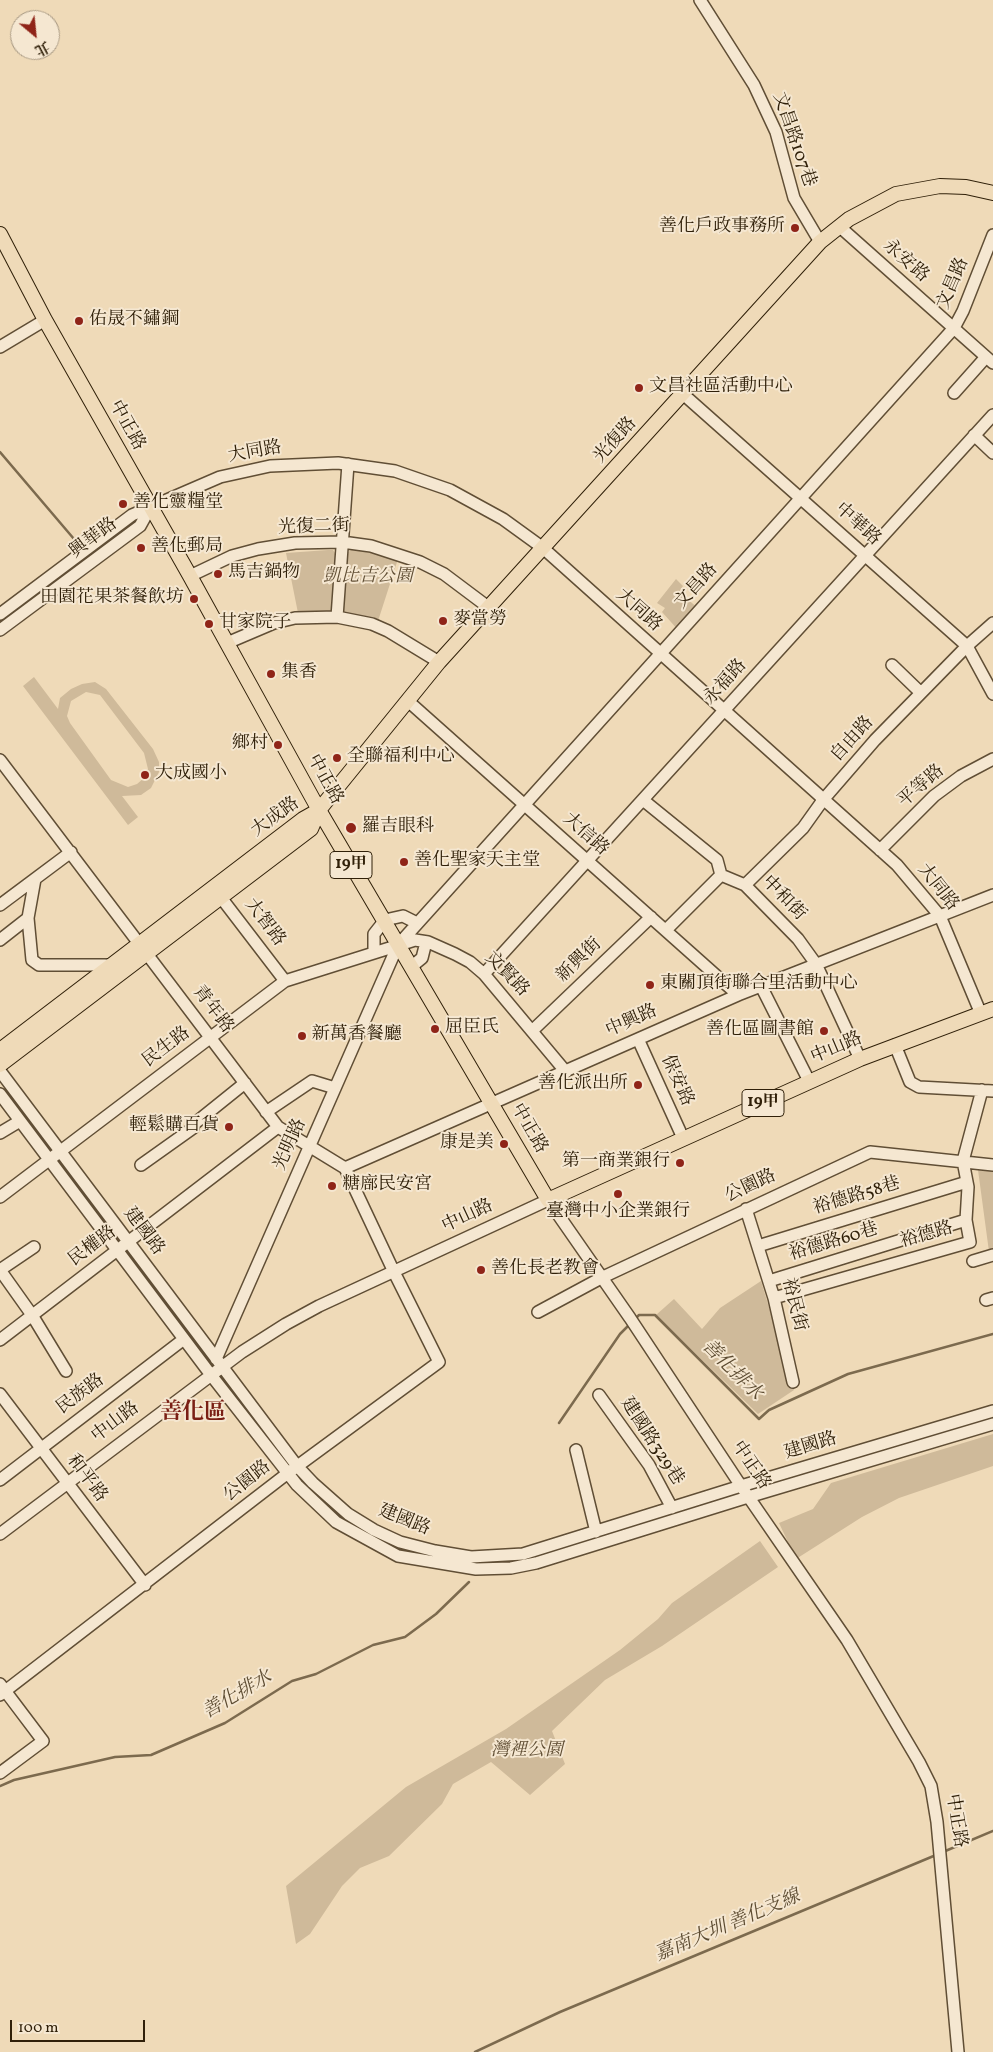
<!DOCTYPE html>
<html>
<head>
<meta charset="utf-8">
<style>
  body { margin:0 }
  #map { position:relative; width:993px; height:2052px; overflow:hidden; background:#efdab8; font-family:Vollkorn,"Noto Serif TC",serif }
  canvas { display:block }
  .north { position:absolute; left:10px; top:10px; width:50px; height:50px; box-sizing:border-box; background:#f5e7d1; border:1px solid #a69781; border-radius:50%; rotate:152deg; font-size:14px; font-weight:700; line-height:20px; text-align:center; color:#302009 }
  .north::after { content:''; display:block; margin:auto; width:18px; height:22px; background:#8f2418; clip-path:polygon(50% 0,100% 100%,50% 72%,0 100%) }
  .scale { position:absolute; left:10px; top:2020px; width:135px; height:22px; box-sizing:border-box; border:2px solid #302009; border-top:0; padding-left:6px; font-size:15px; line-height:18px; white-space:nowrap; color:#302009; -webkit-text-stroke:4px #f5e7d1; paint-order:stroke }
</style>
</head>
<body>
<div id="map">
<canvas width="993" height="2052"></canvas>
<div class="north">北</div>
<div class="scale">100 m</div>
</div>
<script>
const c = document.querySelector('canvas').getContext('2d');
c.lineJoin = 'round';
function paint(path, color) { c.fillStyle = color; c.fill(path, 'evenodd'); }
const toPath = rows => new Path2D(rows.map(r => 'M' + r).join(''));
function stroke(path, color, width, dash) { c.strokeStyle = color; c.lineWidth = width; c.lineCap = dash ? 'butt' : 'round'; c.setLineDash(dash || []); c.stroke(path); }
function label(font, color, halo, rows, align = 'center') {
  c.font = font + ' Vollkorn,"Noto Serif TC",serif'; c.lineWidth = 4; c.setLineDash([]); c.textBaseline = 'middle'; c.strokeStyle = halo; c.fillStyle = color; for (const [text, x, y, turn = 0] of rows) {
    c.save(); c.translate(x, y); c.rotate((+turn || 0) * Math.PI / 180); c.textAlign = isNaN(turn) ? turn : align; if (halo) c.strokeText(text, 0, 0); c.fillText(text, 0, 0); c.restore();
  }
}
const green = toPath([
  [352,549,398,559,378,621,343,613,346,554],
  [328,550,333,550,337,556,333,612,299,618,286,553],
  [676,579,683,586,679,592,699,609,679,631,662,612,665,608,657,603],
  [34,677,58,709,60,698,71,689,82,684,95,682,106,689,153,749,159,762,159,772,151,788,141,795,122,796,138,817,128,825,23,686],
  [86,692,100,695,144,753,148,769,144,778,137,784,128,787,111,780,70,723,67,716,71,701],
  [993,1169,993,1258,990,1259,978,1170],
  [761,1281,794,1390,758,1414,656,1315,674,1299,702,1329,720,1308],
  [993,1434,993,1466,899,1498,862,1517,796,1559,779,1523,813,1509,831,1483],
  [760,1541,778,1567,662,1646,605,1680,552,1731,565,1764,530,1795,491,1762,453,1784,442,1804,389,1856,360,1868,342,1886,310,1934,296,1944,286,1886,406,1787,506,1729,620,1650,658,1619,672,1603]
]);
const stream = toPath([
  [0,452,74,539],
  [635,1319,639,1315,655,1315,759,1419,769,1410,848,1374,993,1334],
  [559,1423,620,1334,631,1323],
  [0,1786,14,1780,115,1757,151,1755,225,1723,292,1681,316,1674,373,1645,405,1637,436,1614,469,1582],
  [943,1852,993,1831],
  [475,2052,560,2012,936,1855]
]);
const minor = toPath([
  [700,0,754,85,776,132,794,198,820,242],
  [840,227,993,363],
  [0,347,45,320],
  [954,393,986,357],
  [683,394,967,646,993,694],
  [974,435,993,453],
  [190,576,232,556,258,549,295,543,342,542,371,546,420,562,444,574,488,607],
  [0,614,132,515,220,477,270,466,338,463,395,471,450,490,503,519,543,548,897,865,940,916,981,1014],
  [337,617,348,464],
  [0,630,140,526,150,508],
  [227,643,274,623,295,618,337,617,372,624,388,631,439,662],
  [892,665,921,693],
  [408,701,738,995],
  [0,760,278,1127,345,1168,394,1272,439,1362,288,1473,0,1695],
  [643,800,717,860,721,875,745,885,798,939,816,964,860,1059],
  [880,850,934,796,961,776,993,759],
  [745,885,803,828,823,800,875,740,967,646,993,623],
  [216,891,285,981],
  [0,905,71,852],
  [28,918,32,960,39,965,112,965],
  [666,930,721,875],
  [0,940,28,918,35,879],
  [374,952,374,934,385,920,403,916,417,923],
  [411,967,422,958,426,942],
  [484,974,993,415],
  [761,986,809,1081],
  [533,1030,651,917],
  [638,1039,683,1138],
  [895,1045,910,1082,919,1087,993,1091],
  [0,1071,297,1466,313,1483,348,1514,374,1530,400,1542,435,1551,471,1557,523,1554,741,1486,993,1411],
  [0,1094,211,1375,297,1485,336,1522,398,1556,476,1569,511,1568,536,1563,748,1497,993,1424],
  [266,1112,312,1081,335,1088],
  [0,1133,20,1121],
  [141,1165,193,1128,194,1124,245,1083],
  [345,1168,738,995,993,895],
  [0,1197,285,981,415,940,428,942,455,954,470,962,484,974,566,1072],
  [746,1209,774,1298,793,1382],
  [758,1246,967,1182],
  [973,1261,993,1255],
  [0,1270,32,1315,66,1371],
  [0,1270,34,1247],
  [769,1281,966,1220],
  [774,1298,970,1242,966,1220,968,1187,963,1161,982,1090],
  [986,1300,993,1298],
  [538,1312,603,1277,870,1152,993,1165],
  [0,1340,278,1127],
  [216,1359,398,945,954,328,963,311,993,235],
  [0,1394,145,1585],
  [599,1395,649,1465,672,1508],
  [576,1450,596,1532],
  [0,1480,184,1339],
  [0,1534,242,1352,286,1324,319,1306,548,1200,630,1318,741,1486,847,1640,919,1762,931,1786,937,1822,958,2052],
  [0,1684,43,1741,0,1773]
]);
const major = toPath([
  [0,234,45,320,190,576,319,810,548,1200,860,1059,993,1009],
  [0,1050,303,819,319,810],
  [0,1065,311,829,319,810,439,662,820,242,849,219,896,194,940,186,966,187,993,193]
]);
const markers = [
  [795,228,5,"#8f2418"],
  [79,321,5,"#8f2418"],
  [639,388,5,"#8f2418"],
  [123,504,5,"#8f2418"],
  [141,548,5,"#8f2418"],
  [218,574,5,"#8f2418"],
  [194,599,5,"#8f2418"],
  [443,621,5,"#8f2418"],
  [209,624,5,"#8f2418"],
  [271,674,5,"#8f2418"],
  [278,745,5,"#8f2418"],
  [337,758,5,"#8f2418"],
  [145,775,5,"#8f2418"],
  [351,828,6,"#8f2418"],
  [404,862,5,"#8f2418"],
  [650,985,5,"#8f2418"],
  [435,1029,5,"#8f2418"],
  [824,1031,5,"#8f2418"],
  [302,1036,5,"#8f2418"],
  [638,1085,5,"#8f2418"],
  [229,1127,5,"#8f2418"],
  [504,1144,5,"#8f2418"],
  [680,1163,5,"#8f2418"],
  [332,1186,5,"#8f2418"],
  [618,1194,5,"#8f2418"],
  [481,1270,5,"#8f2418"]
];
const shields = [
  [351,865,42],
  [763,1103,42]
];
const shieldNames = [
  ["19甲",351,865],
  ["19甲",763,1103]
];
const streetNames = [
  ["文昌路107巷",793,140,71],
  ["永安路",905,262,41],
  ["文昌路",954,284,-67],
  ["中正路",126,426,61],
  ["光復路",616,441,-48],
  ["大同路",255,453,-10],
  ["中華路",857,525,42],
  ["光復二街",314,528,-2],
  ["興華路",94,539,-37],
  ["文昌路",697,587,-48],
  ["大同路",638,611,42],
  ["永福路",726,683,-48],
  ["自由路",853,740,-48],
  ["中正路",324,780,61],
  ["平等路",922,787,-41],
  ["大成路",276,818,-36],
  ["大信路",585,835,42],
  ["大同路",937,888,52],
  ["中和街",783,899,46],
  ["大智路",264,923,53],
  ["新興街",580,961,-44],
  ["文賢路",506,975,46],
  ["青年路",212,1010,53],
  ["中興路",632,1022,-24],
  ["民生路",167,1048,-37],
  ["中山路",837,1049,-23],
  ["保安路",676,1081,66],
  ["中正路",528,1129,60],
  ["光明路",291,1145,-66],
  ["公園路",751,1187,-25],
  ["裕德路58巷",857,1197,-17],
  ["中山路",468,1217,-25],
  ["建國路",143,1232,53],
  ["裕德路",927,1236,-16],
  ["裕德路60巷",834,1243,-17],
  ["民權路",93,1247,-37],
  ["裕民街",793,1305,76],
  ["民族路",81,1395,-37],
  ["中山路",116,1423,-37],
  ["建國路329巷",651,1442,57],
  ["建國路",811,1447,-17],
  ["中正路",750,1466,56],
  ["和平路",86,1479,53],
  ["公園路",248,1482,-38],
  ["建國路",404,1521,22],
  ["中正路",955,1821,81]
];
const poiNames = [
  ["善化戶政事務所",785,228,"right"],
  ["佑晟不鏽鋼",89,321],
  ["文昌社區活動中心",649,388],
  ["善化靈糧堂",133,504],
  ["善化郵局",151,548],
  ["馬吉鍋物",228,574],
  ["田園花果茶餐飲坊",184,599,"right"],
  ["麥當勞",453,621],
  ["甘家院子",219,624],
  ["集香",281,674],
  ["鄉村",268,745,"right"],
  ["全聯福利中心",347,758],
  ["大成國小",155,775],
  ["羅吉眼科",362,828],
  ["善化聖家天主堂",414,862],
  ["東關頂街聯合里活動中心",660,985],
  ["屈臣氏",445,1029],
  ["善化區圖書館",814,1031,"right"],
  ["新萬香餐廳",312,1036],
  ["善化派出所",628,1085,"right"],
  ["輕鬆購百貨",219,1127,"right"],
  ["康是美",494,1144,"right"],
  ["第一商業銀行",670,1163,"right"],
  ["糖廍民安宮",342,1186],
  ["臺灣中小企業銀行",618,1213,"center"],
  ["善化長老教會",491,1270]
];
const parkNames = [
  ["凱比吉公園",368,578],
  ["灣裡公園",527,1752]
];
const waterNames = [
  ["善化排水",731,1371,45],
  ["善化排水",238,1696,-30],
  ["嘉南大圳 善化支線",728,1927,-23]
];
const districtNames = [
  ["善化區",193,1414]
];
paint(green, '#cfba9a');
stroke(stream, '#7c6a4e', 2.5);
stroke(minor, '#604e35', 14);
stroke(major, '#302009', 16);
stroke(minor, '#f5e7d1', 11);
stroke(major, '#efdab8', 14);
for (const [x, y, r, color] of markers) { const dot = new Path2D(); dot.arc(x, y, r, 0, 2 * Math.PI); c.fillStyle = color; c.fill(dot); stroke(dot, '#f5e7d1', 2); }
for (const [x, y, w] of shields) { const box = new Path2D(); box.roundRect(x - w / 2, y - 13.5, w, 27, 4); c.fillStyle = '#f5e7d1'; c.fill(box); stroke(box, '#302009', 1); }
label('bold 16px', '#302009', null, shieldNames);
label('18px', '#302009', '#f5e7d1', streetNames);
label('18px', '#302009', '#f5e7d1', poiNames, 'left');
label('italic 18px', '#604e34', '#f5e7d1', parkNames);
label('italic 19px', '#5c4b31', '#f5e7d1', waterNames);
label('bold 22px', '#7a1f14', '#f5e7d1', districtNames);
</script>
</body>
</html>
